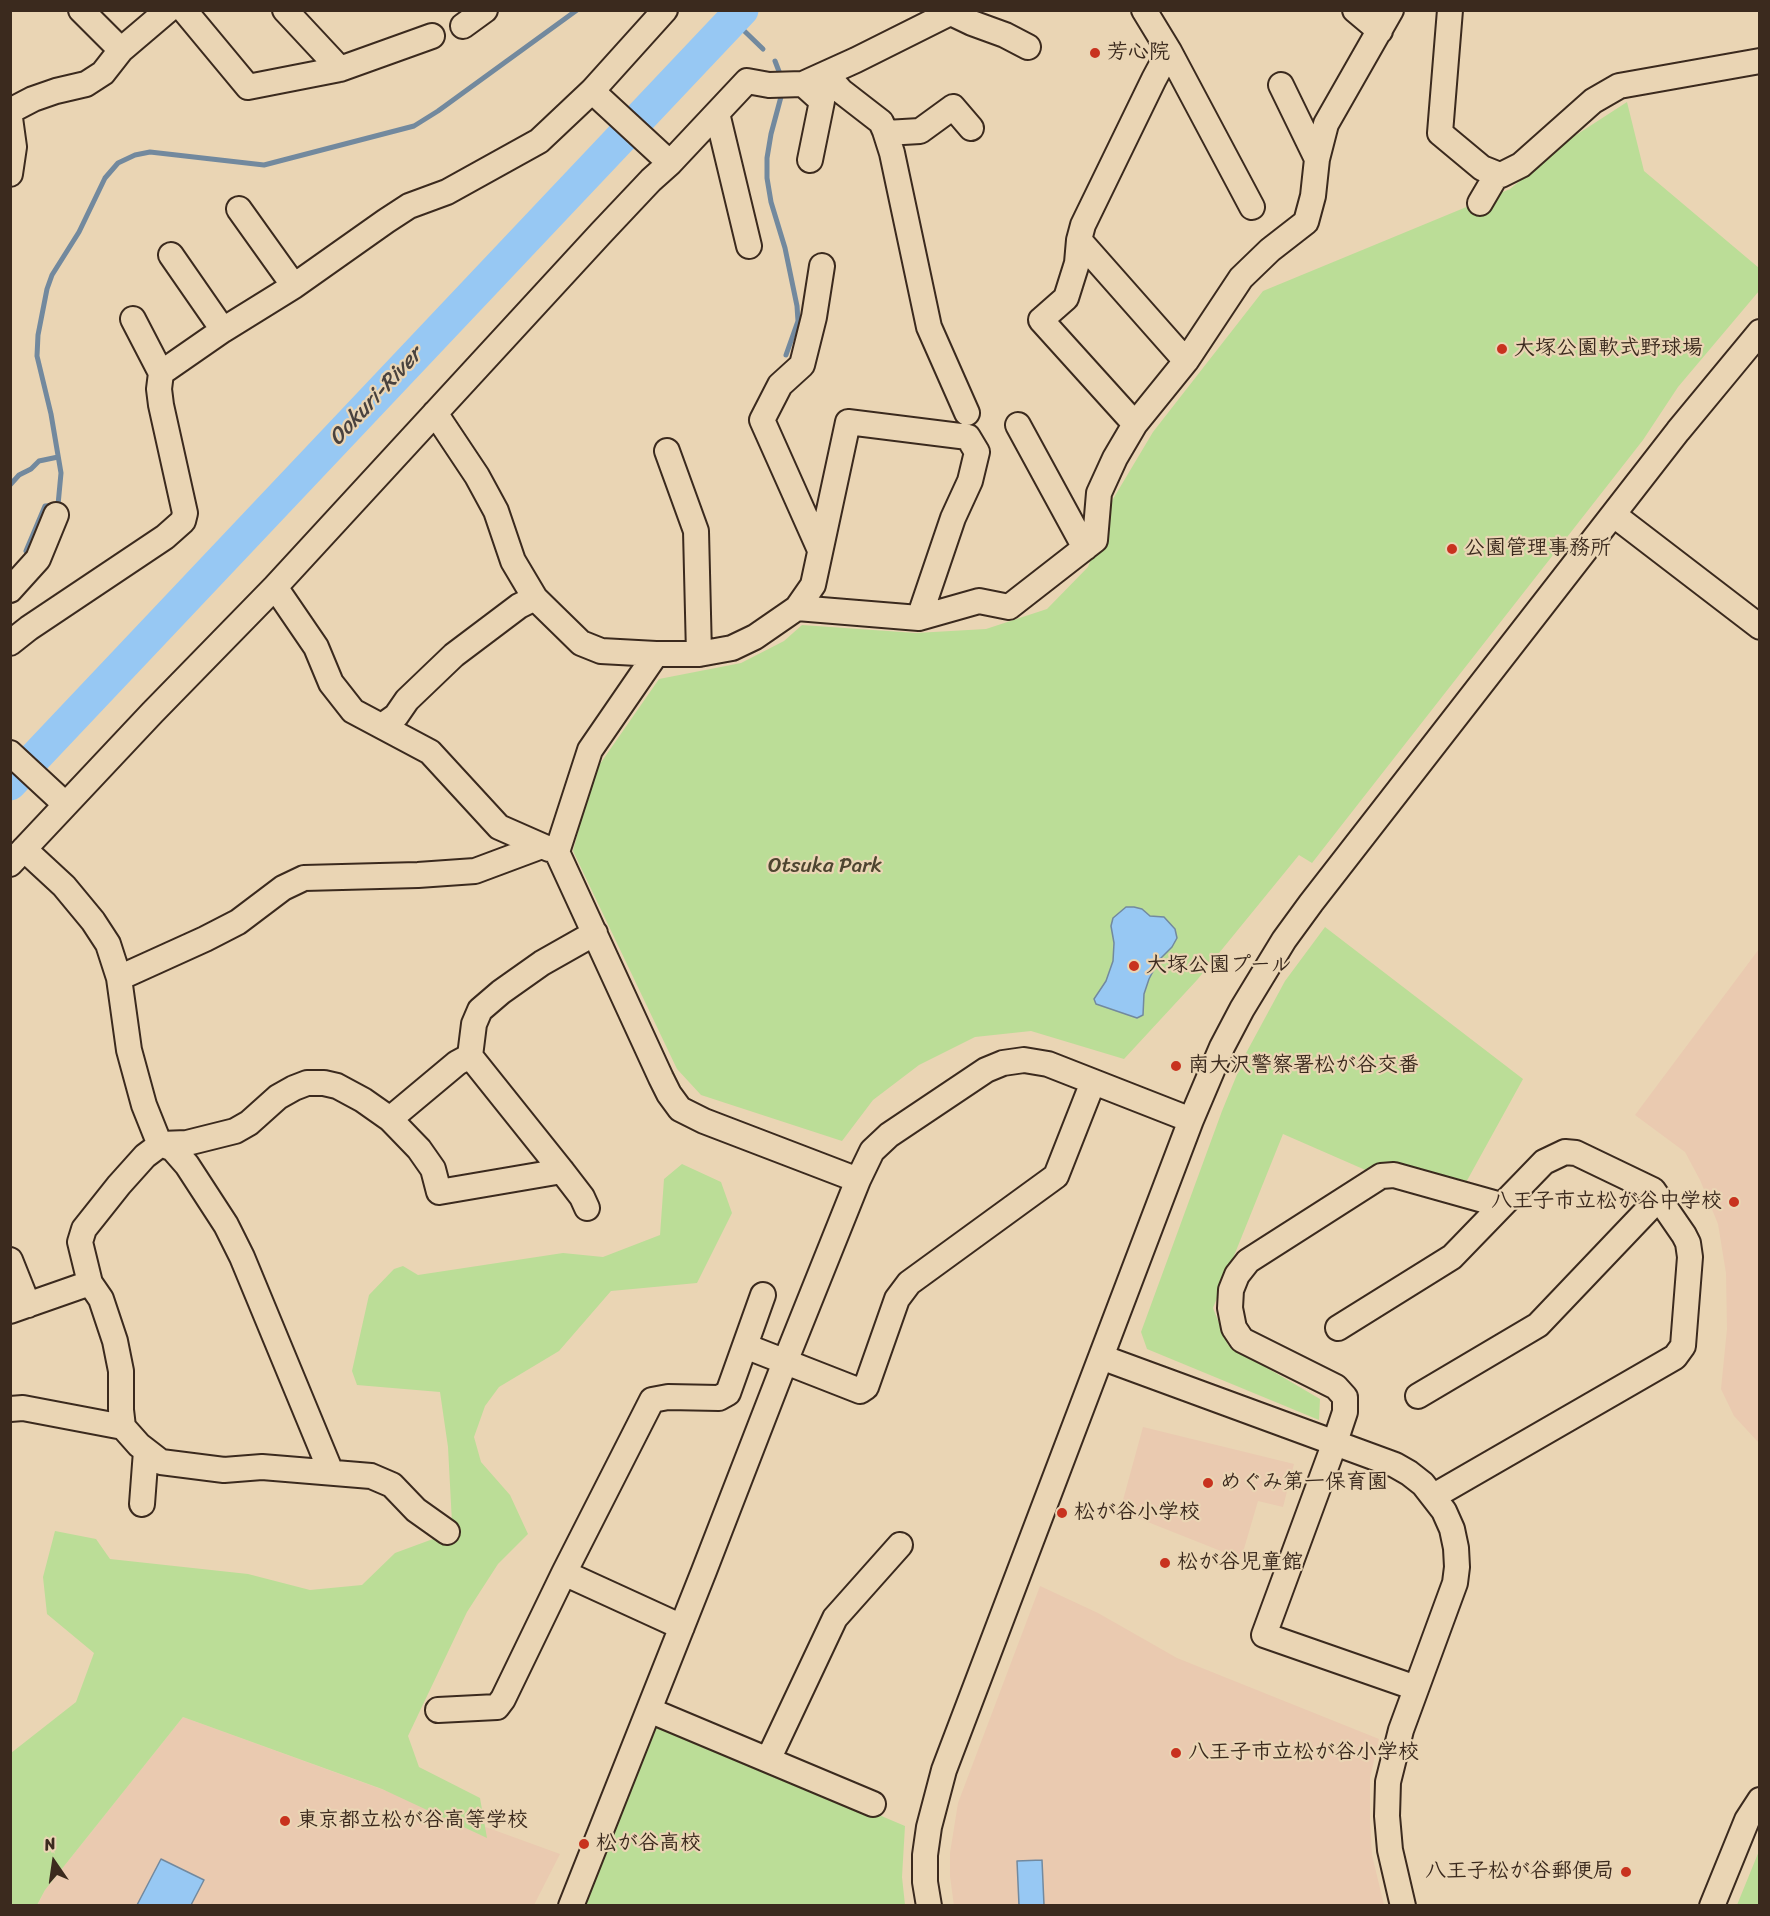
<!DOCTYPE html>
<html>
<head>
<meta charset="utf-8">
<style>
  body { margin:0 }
  #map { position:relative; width:1770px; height:1916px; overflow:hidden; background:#ead5b4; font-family:Sriracha,sans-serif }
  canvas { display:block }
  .frame { position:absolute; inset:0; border:12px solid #3b2a1e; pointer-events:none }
  .north { position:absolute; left:24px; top:1832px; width:60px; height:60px; -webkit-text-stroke:4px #ead5b4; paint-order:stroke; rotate:347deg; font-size:16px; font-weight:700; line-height:24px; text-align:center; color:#3b2a1e }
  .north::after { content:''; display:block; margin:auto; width:21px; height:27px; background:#3b2a1e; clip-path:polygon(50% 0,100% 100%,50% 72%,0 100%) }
</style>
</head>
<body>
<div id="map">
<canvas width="1770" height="1916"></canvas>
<div class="frame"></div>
<div class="north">N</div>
</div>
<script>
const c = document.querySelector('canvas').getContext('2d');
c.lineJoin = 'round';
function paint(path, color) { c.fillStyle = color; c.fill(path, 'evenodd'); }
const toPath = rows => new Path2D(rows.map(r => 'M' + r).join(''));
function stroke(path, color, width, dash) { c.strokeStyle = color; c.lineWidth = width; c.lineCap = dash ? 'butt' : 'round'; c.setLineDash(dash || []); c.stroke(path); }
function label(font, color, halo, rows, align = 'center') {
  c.font = font + ' Sriracha,"Klee One",sans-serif'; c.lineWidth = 4.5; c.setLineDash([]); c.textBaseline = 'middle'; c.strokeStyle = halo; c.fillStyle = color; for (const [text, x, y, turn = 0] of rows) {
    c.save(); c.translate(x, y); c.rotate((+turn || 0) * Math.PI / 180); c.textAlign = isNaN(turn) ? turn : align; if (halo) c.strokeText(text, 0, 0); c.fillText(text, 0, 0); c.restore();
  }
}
const built = toPath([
  [1759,949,1759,1443,1734,1416,1721,1389,1727,1329,1726,1273,1718,1224,1700,1180,1685,1152,1635,1115],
  [1143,1427,1294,1464,1283,1507,1258,1501,1241,1559,1120,1511],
  [1040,1586,1098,1613,1177,1658,1379,1739,1370,1778,1370,1819,1372,1855,1384,1905,954,1906,950,1876,950,1853,958,1803],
  [183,1717,560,1854,534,1905,37,1906,45,1890]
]);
const green = toPath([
  [1627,102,1644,171,1759,268,1759,291,1678,387,1643,440,1312,863,1299,855,1197,980,1124,1059,1031,1031,975,1037,919,1065,873,1100,842,1141,701,1095,677,1069,573,851,593,774,659,679,741,663,784,641,802,625,916,633,986,629,1047,609,1088,567,1113,499,1153,432,1263,291,1510,189,1573,137],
  [1325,927,1523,1079,1464,1186,1370,1172,1283,1134,1213,1308,1228,1345,1320,1399,1319,1420,1147,1349,1141,1332,1222,1111,1245,1055,1285,981],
  [682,1164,721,1182,732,1213,697,1283,611,1291,559,1351,499,1387,485,1406,474,1437,481,1462,510,1495,528,1534,498,1564,467,1612,408,1736,419,1767,480,1798,487,1838,382,1789,183,1717,45,1890,37,1905,11,1906,11,1753,76,1702,94,1653,47,1614,43,1577,55,1531,96,1539,110,1559,248,1574,310,1590,362,1585,395,1553,433,1539,452,1523,448,1447,440,1392,357,1385,352,1371,369,1295,394,1269,403,1266,418,1275,563,1253,603,1257,660,1235,664,1179],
  [657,1721,905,1826,902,1877,905,1905,584,1906],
  [1759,1851,1759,1905,1737,1905]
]);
const water = toPath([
  [1126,907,1134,907,1142,909,1150,916,1164,917,1175,929,1177,938,1172,947,1159,960,1149,979,1144,994,1143,1015,1137,1018,1096,1004,1094,999,1106,981,1113,961,1114,943,1111,926,1113,918,1126,907],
  [161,1859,204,1880,191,1905,137,1905,161,1859],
  [1042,1860,1044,1905,1019,1905,1017,1861,1042,1860]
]);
const stream = toPath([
  [733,20,763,49],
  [775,61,780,74],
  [782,93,771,134,767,158,767,178,771,202,785,248,797,306,798,321,786,355],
  [10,485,19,475,31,469,39,461,58,457],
  [26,551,45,506,58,505,61,473,51,414,37,356,38,335,47,289,52,275,79,232,105,178,118,163,135,155,150,152,264,165,414,126,438,111,577,10]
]);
const river = toPath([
  [10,784,742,10]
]);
const minor = toPath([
  [81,10,121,50],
  [184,10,248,87,340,69,432,36],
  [285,10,340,69],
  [1144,10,1169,51,1252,207],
  [1355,10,1380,31],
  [1450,10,1440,133,1482,168,1497,174,1501,175,1521,165,1593,101,1619,86,1760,61],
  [951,13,972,23,1005,35,1028,47],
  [463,26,485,10],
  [826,74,841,91,881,122,885,131,892,153,929,327,967,413],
  [803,84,822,101,810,160],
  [1281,85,1317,159],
  [592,91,670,163],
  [10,111,33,99,56,91,86,84,103,73,121,50,168,10],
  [717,113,749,246],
  [10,118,14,147,10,174],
  [886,133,920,131,953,107,971,128],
  [1480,203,1497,174],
  [239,209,294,286],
  [1079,240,1186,361],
  [171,255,223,330],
  [161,373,223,330,294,286,386,221,409,206,447,192,539,141,592,91,665,10],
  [435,413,477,476,496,511,513,561,535,598,581,643,601,651,656,654],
  [1135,424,1041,320,1066,298,1077,263,1079,240,1083,225,1154,79,1169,51],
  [1018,425,1085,548],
  [667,451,696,531,699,654],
  [1614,515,1760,627],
  [820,550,762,420,780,385,802,365,814,317,822,266],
  [275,587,316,647,331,683,353,711,430,752,499,827,549,849],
  [10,590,38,559,56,515],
  [797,608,919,618,979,601,1009,607,1095,540,1099,493,1115,458,1135,424,1186,361,1241,278,1270,250,1306,222,1313,196,1317,159,1326,124,1391,10],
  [10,643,29,628,165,537,183,521,185,513,161,405,159,389,161,373,133,319],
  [382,726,396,716,407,700,454,655,519,606,535,598],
  [10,753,65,804],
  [24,849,64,886,93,921,108,944,119,978,129,1050,144,1105,158,1140,161,1144,173,1149,187,1165,226,1225,242,1257,331,1472],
  [10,864,152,713,275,587,601,233,651,180,670,163,747,81,769,85,803,84,856,60,956,10],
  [119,978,205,939,238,922,283,888,304,878,418,875,475,871,542,846],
  [390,1119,457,1063,470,1056],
  [858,1180,704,1121,680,1109,669,1094,661,1078,557,852,590,750,656,654,699,654,732,648,755,637,797,608,813,585,848,422,968,437,977,452,970,481,953,518,919,618],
  [587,1208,582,1197,562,1171,470,1056,474,1024,480,1010,501,992,542,963,595,933],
  [10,1260,28,1305],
  [10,1311,90,1283],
  [1338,1328,1452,1257,1544,1162,1565,1152,1576,1153,1653,1190,1684,1235,1688,1243,1690,1257,1683,1346,1675,1357,1434,1496],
  [745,1346,860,1391,866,1387,897,1299,909,1283,1056,1176,1093,1082],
  [1101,1357,1395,1465,1409,1473,1423,1484,1444,1511,1452,1529,1456,1548,1457,1567,1455,1583,1401,1730,1388,1782,1387,1816,1390,1850,1403,1906],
  [1418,1396,1538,1325,1659,1198],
  [10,1409,23,1408,123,1427],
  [142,1504,146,1451],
  [447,1532,416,1510,392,1485,371,1476,262,1467,224,1470,161,1462,139,1445,123,1427,121,1410,121,1371,115,1341,101,1299,90,1283,80,1242,84,1229,119,1185,145,1156,161,1144,187,1143,235,1131,249,1123,278,1097,294,1088,307,1083,324,1083,337,1086,363,1100,390,1119,419,1149,433,1169,439,1192,562,1171],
  [564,1573,682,1627],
  [1416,1688,1264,1635,1335,1442,1345,1412,1345,1397,1336,1387,1242,1340,1234,1328,1230,1308,1231,1290,1237,1275,1248,1261,1381,1176,1394,1175,1501,1205],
  [438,1710,497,1707,503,1699,564,1573,652,1400,668,1397,719,1398,728,1393,763,1295],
  [649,1710,873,1804],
  [768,1760,835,1618,900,1545],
  [571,1906,704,1571,785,1362,858,1180,872,1151,889,1135,986,1070,1003,1063,1024,1060,1048,1064,1191,1120],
  [929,1906,925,1882,925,1855,929,1827,944,1770,1191,1120,1222,1047,1242,1009,1284,940,1311,903,1678,431,1760,332],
  [1712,1906,1747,1820,1760,1800]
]);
const markers = [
  [1095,53,6,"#c8321e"],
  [1502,349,6,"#c8321e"],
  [1452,549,6,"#c8321e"],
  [1134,966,6,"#c8321e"],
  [1176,1066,6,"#c8321e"],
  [1734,1202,6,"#c8321e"],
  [1208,1483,6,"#c8321e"],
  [1062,1513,6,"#c8321e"],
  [1165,1563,6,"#c8321e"],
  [1176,1753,6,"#c8321e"],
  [285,1821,6,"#c8321e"],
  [584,1844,6,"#c8321e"],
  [1626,1872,6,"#c8321e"]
];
const poiNames = [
  ["芳心院",1107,53],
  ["大塚公園軟式野球場",1514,349],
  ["公園管理事務所",1464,549],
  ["大塚公園プール",1146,966],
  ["南大沢警察署松が谷交番",1188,1066],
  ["八王子市立松が谷中学校",1722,1202,"right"],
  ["めぐみ第一保育園",1220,1483],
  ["松が谷小学校",1074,1513],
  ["松が谷児童館",1177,1563],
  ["八王子市立松が谷小学校",1188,1753],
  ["東京都立松が谷高等学校",297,1821],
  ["松が谷高校",596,1844],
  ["八王子松が谷郵便局",1614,1872,"right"]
];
const parkNames = [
  ["Otsuka Park",825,867]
];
const waterNames = [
  ["Ookuri-River",376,397,-47]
];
paint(built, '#eacab0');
paint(green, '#bbdd97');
paint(water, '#97c8f3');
stroke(water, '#72899e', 1.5);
stroke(stream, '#72899e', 5);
stroke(river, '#97c8f3', 33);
stroke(minor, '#3b2a1e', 28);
stroke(minor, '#ead5b4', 24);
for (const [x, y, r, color] of markers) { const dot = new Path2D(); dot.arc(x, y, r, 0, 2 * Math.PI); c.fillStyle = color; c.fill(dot); stroke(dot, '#ead5b4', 2); }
label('bold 21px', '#3b2a1e', '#ead5b4', poiNames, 'left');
label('21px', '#4e4530', '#ead5b4', parkNames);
label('italic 22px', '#49423e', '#ead5b4', waterNames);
</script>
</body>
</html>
